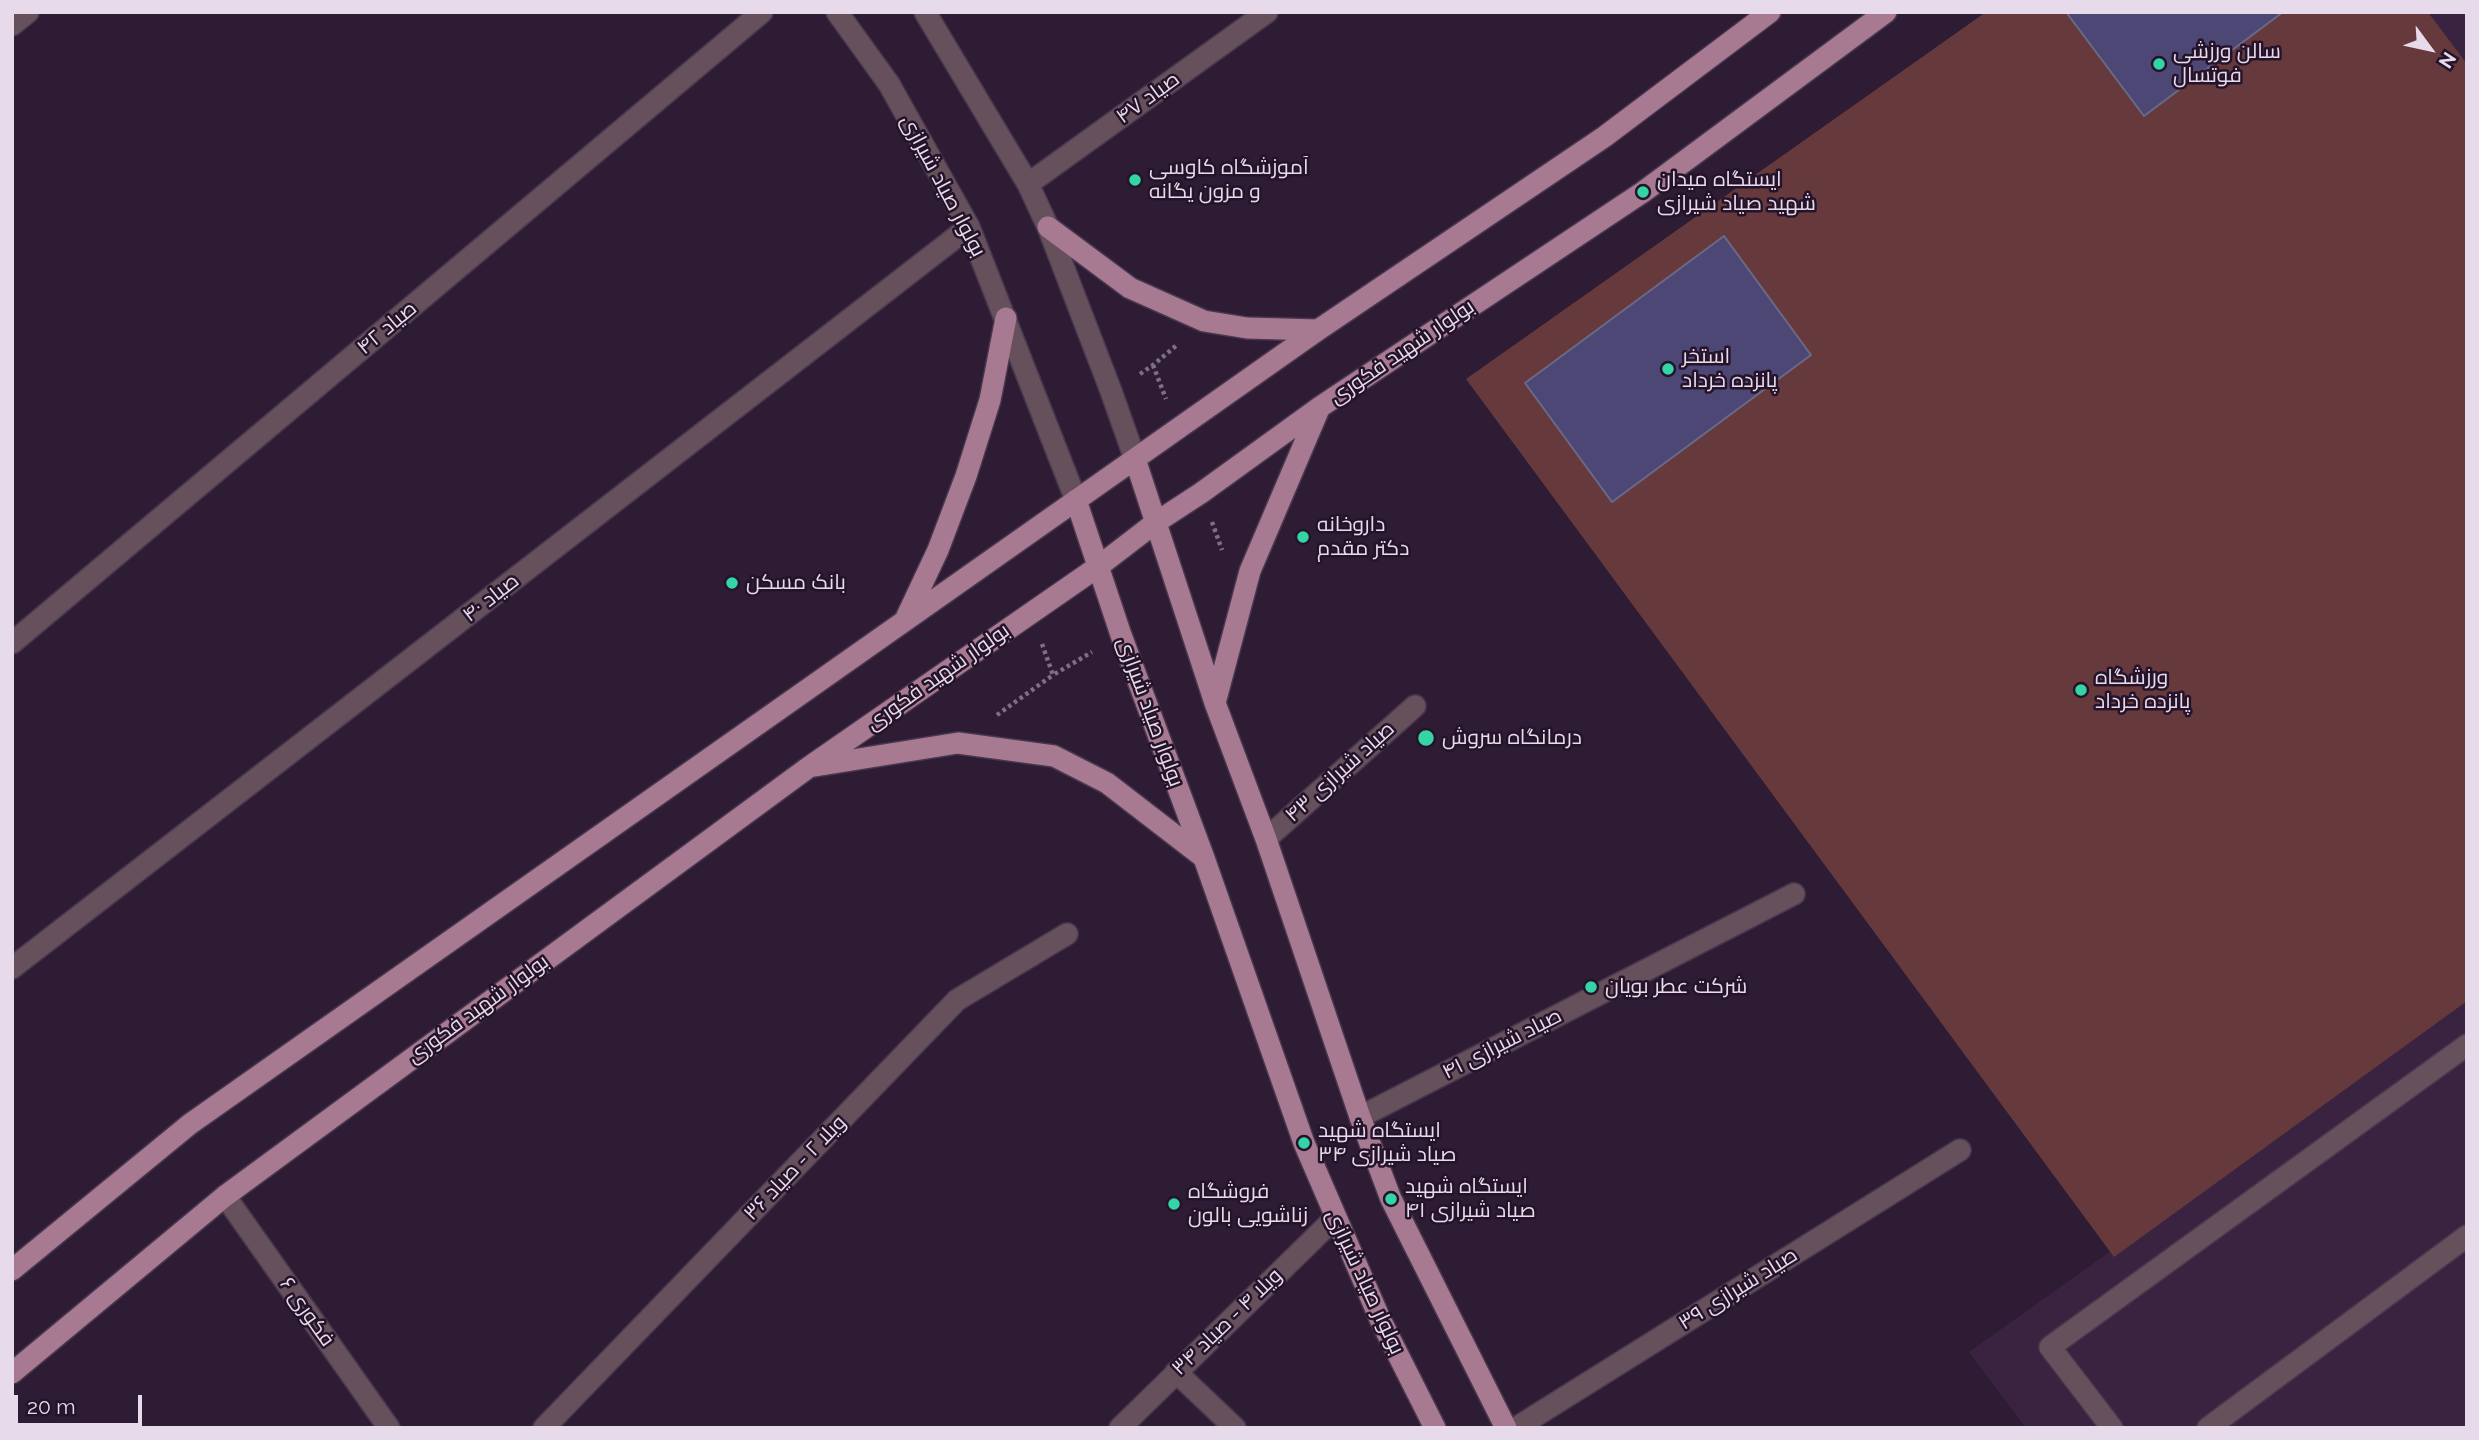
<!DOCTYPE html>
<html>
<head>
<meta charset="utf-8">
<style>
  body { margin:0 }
  #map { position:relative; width:2479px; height:1440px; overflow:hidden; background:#2e1c34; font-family:Raleway,sans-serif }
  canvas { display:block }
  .frame { position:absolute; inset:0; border:14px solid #e7dbeb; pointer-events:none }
  .north { position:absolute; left:2395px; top:14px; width:70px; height:70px; -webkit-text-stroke:5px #241329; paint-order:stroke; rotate:123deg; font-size:19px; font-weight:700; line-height:28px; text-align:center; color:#e7dbeb }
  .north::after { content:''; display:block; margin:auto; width:24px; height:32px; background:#e7dbeb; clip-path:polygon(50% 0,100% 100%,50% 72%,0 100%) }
  .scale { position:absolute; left:14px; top:1395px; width:128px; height:32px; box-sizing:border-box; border:4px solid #e7dbeb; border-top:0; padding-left:9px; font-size:21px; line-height:24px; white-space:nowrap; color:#e7dbeb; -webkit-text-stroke:5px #241329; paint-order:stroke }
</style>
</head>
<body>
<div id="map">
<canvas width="2479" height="1440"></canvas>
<div class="frame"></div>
<div class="north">N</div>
<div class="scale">20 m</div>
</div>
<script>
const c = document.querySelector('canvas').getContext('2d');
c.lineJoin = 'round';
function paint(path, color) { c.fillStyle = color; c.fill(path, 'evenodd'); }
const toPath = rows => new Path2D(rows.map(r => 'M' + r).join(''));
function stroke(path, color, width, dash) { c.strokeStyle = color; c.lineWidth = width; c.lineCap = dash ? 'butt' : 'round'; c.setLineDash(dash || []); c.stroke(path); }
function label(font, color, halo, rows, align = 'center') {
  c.font = font + ' Raleway,Cairo,sans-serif'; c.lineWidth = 5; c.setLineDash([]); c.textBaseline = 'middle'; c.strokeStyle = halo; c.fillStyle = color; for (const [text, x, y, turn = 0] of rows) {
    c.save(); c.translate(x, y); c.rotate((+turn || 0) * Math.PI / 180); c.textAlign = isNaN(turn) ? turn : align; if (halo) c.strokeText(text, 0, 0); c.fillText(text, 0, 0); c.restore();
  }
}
const built = toPath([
  [2428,12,2467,12,2467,64],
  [2467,997,2467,1428,2026,1428,1969,1352]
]);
const green = toPath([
  [1986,12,2428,12,2467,64,2467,1001,2114,1257,1466,379]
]);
const building = toPath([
  [2066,12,2283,12,2144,116,2066,12],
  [1724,236,1811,355,1612,502,1525,383,1724,236]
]);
const path = toPath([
  [1153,365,1166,399],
  [1140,374,1153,365,1177,345],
  [1212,522,1222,550],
  [1042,644,1053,675,1092,652],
  [997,715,1053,675]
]);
const minor = toPath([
  [837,12,889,84,969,227,1076,500],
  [925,12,1028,184,1048,227,1111,391,1135,459],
  [12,25,28,12],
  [1028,184,1267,12],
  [12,643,762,12],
  [1266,839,1415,706],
  [12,968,969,227],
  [1360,1117,1794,894],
  [225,1196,389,1428],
  [1176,1372,1235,1428],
  [544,1428,957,1000,1067,934],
  [1120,1428,1335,1218],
  [1516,1428,1960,1150],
  [2112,1428,2050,1347,2467,1045],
  [2208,1428,2467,1236]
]);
const major = toPath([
  [1048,227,1130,288,1204,321,1247,328,1318,330],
  [1135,459,1215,703,1266,839,1360,1117,1391,1199,1506,1428],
  [1076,500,1121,635,1204,858,1304,1143,1380,1319,1435,1428],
  [906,618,938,550,966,476,990,400,1006,318],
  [1215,703,1250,571,1319,409],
  [815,766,958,743,1054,756,1107,783,1203,857],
  [12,1270,190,1124,1318,330,1604,137,1770,12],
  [12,1373,225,1196,809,767,1099,566,1155,523,1201,493,1320,407,1643,192,1886,12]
]);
const markers = [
  [2159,64,7,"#34d4a7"],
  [1135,180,7,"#34d4a7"],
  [1643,192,7,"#34d4a7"],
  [1668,369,7,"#34d4a7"],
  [1303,537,7,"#34d4a7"],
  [732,583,7,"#34d4a7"],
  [2081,690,7,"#34d4a7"],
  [1426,738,9,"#34d4a7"],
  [1591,987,7,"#34d4a7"],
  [1304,1143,7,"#34d4a7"],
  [1391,1199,7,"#34d4a7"],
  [1174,1204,7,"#34d4a7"]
];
const poiNames = [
  ["سالن ورزشی",2173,52],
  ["فوتسال",2173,76],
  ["آموزشگاه کاوسی",1149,168],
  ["و مزون یگانه",1149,192],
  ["ایستگاه میدان",1657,180],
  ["شهید صیاد شیرازی",1657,204],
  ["استخر",1682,357],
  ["پانزده خرداد",1682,381],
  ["داروخانه",1317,525],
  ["دکتر مقدم",1317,549],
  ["بانک مسکن",746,583],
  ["ورزشگاه",2095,678],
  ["پانزده خرداد",2095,702],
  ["درمانگاه سروش",1442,738],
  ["شرکت عطر بویان",1605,987],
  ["ایستگاه شهید",1318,1131],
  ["صیاد شیرازی ۳۴",1318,1155],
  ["ایستگاه شهید",1405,1187],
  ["صیاد شیرازی ۴۱",1405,1211],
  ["فروشگاه",1188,1192],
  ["زناشویی بالون",1188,1216]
];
const streetNames = [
  ["صیاد ۴۷",1148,98,-36],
  ["بولوار صیاد شیرازی",943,186,62],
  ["صیاد ۴۲",387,328,-40],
  ["بولوار شهید فکوری",1402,352,-34],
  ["صیاد ۴۰",491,598,-38],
  ["بولوار شهید فکوری",938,677,-35],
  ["بولوار صیاد شیرازی",1150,712,70],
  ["صیاد شیرازی ۴۳",1340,772,-42],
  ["بولوار شهید فکوری",478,1009,-36],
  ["صیاد شیرازی ۴۱",1502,1044,-27],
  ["ویلا ۲ - صیاد ۳۶",795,1168,-46],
  ["بولوار صیاد شیرازی",1365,1282,65],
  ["صیاد شیرازی ۳۹",1738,1289,-32],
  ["فکوری ۶",307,1312,55],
  ["ویلا ۴ - صیاد ۳۴",1227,1322,-44]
];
paint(built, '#392341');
paint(green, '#663a3d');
paint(building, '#4c4775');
stroke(building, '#6b6988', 2);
stroke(minor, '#48374e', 24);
stroke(major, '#48374e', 24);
stroke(path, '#7f6f84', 4.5, [3.5, 3.5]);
stroke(minor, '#66505b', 21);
stroke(major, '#a77a91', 21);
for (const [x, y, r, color] of markers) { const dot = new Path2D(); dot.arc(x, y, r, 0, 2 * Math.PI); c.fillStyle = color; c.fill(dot); stroke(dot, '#241329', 2.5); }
label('21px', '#e7dbeb', '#241329', poiNames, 'left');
label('21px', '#e7dbeb', '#241329', streetNames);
</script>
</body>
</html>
